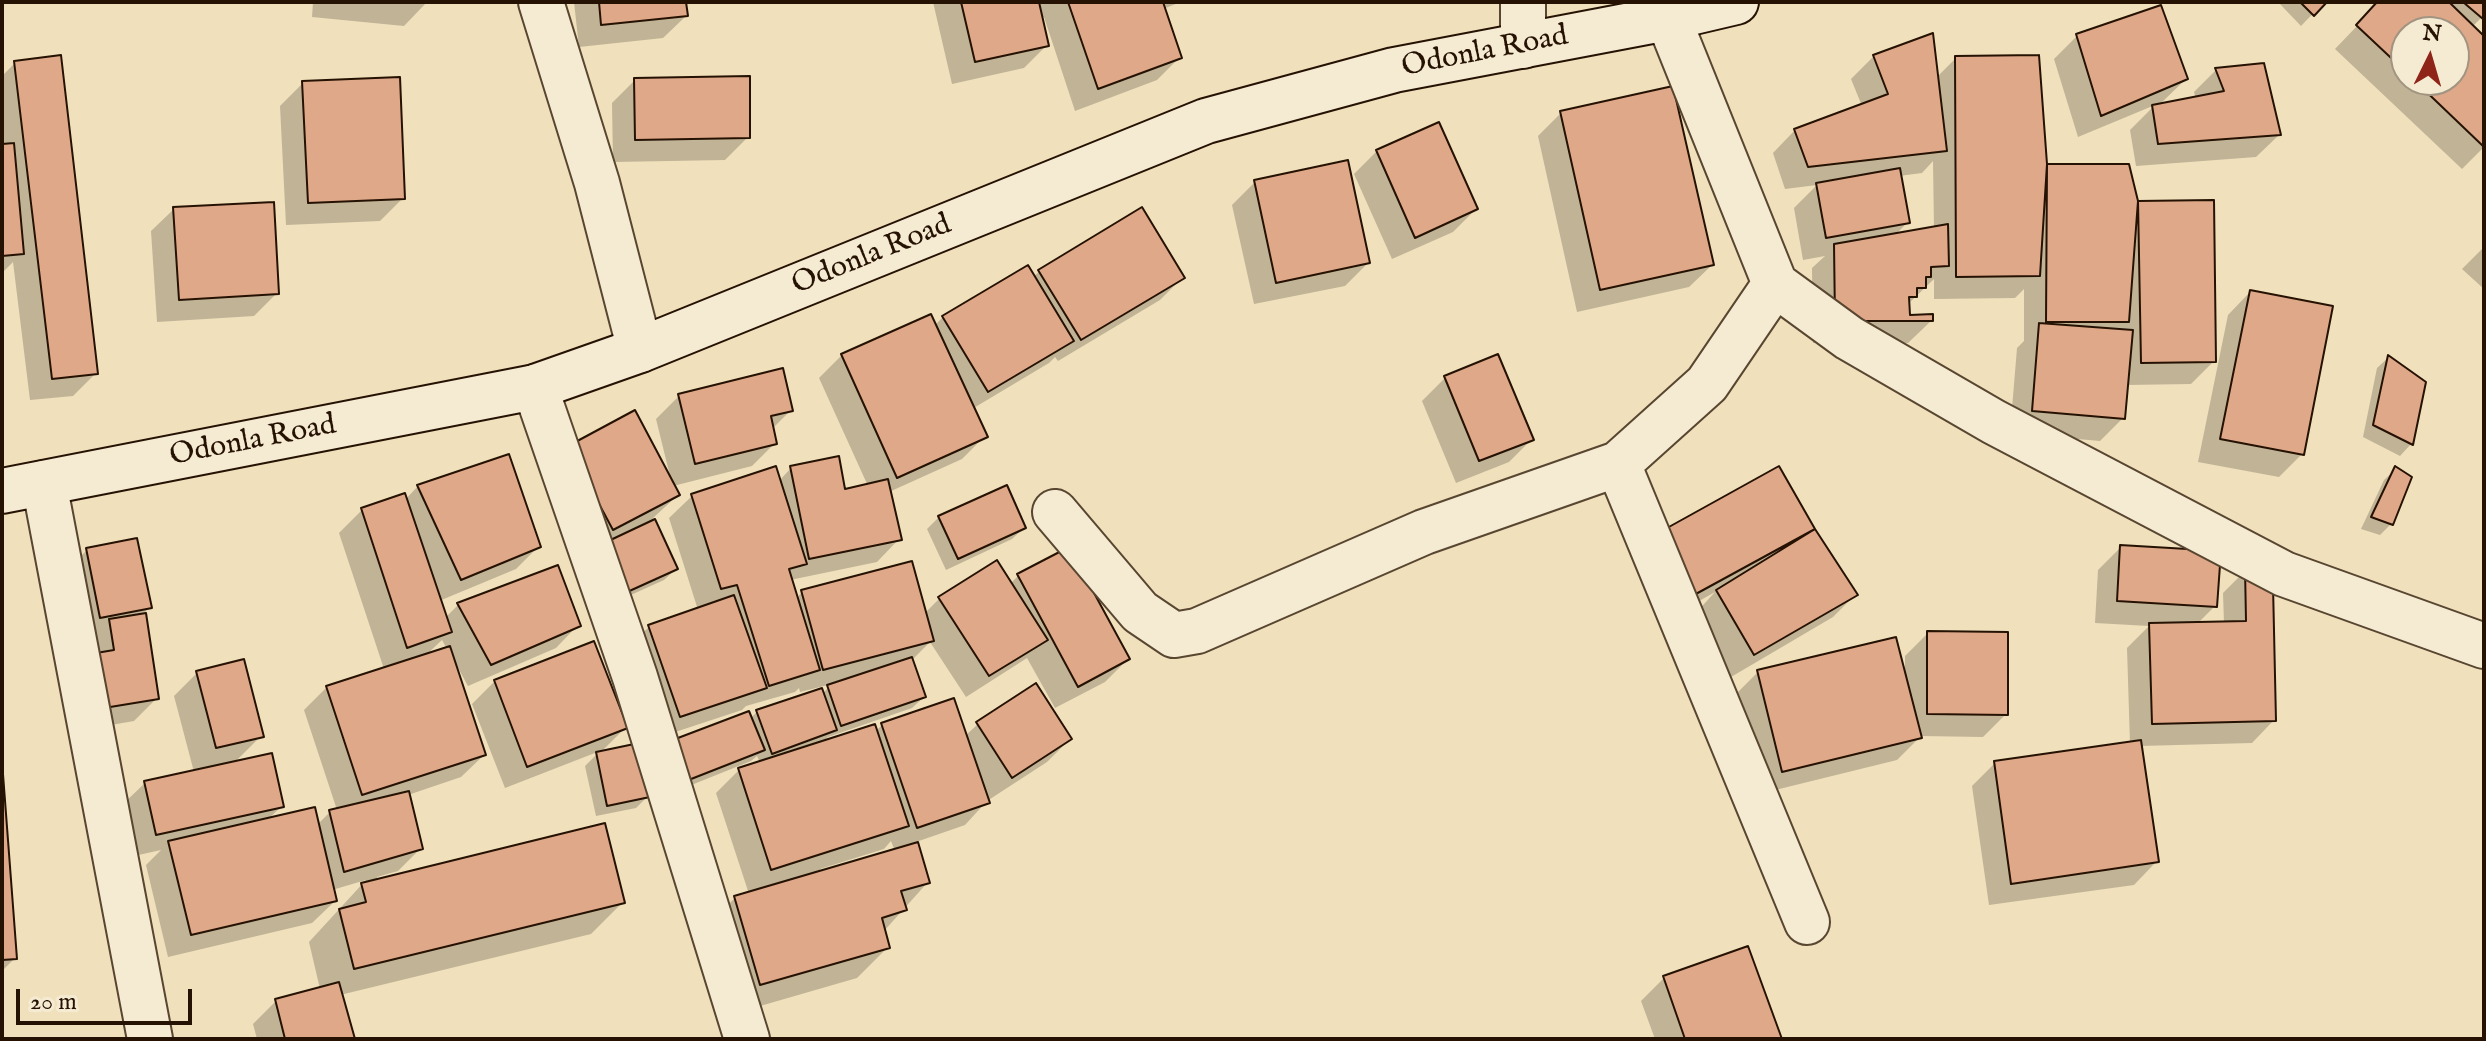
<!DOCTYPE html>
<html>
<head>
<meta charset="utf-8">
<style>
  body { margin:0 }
  #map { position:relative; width:2486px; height:1041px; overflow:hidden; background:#f0e0bc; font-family:"IM FELL English",serif }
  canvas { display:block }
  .frame { position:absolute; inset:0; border:4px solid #261203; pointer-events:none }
  .north { position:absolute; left:2390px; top:16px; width:80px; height:80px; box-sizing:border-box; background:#f5ebd3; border:2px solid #a29480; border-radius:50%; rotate:5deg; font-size:22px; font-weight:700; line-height:32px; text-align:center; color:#261203 }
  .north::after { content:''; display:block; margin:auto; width:28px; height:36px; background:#8f2418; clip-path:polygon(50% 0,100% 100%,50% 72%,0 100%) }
  .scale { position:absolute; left:16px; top:989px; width:176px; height:36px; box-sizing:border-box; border:4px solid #261203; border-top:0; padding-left:10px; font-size:24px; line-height:28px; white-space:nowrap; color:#261203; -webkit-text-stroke:6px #f5ebd3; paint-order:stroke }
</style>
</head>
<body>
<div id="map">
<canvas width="2486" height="1041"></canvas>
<div class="frame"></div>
<div class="north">N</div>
<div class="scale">20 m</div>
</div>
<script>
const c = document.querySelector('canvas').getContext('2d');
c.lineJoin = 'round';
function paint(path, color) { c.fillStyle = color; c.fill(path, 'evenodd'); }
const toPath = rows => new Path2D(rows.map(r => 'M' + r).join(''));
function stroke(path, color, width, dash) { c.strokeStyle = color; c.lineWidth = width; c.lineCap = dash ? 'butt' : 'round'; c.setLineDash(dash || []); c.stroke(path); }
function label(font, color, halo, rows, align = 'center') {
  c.font = font + ' "IM FELL English",serif'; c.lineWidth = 6; c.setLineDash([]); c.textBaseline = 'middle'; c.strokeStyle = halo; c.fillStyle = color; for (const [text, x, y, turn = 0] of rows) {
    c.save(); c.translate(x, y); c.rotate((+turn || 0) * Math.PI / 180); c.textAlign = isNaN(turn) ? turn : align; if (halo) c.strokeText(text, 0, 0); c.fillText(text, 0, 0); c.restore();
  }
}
const shadow = toPath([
  [313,2,427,2,404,26,312,17],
  [574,2,684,2,686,16,663,38,579,47],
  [933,2,1181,2,1163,9,1180,57,1157,80,1075,111,1044,17,1041,18,1047,45,1024,68,952,84],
  [2278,2,2324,2,2301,26],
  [2380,2,2484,2,2484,15,2472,27,2484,38,2484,147,2462,169,2335,49],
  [2406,32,2454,32,2454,80,2406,80],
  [2077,36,2186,79,2158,106,2196,99,2194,92,2216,70,2279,135,2256,157,2136,166,2130,130,2155,105,2078,137,2054,59],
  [1874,56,1936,78,1956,58,2045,166,2127,166,2137,203,2212,202,2214,361,2191,384,2126,385,2123,418,2100,441,2010,433,2017,348,2024,341,2024,289,2015,298,1934,299,1934,279,1908,304,1908,317,1931,321,1908,343,1813,343,1812,268,1825,256,1803,260,1794,208,1817,185,1785,189,1773,153,1795,130,1862,106,1851,79],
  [1933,161,1934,229,1895,235,1908,222,1899,176,1922,173],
  [15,63,96,373,73,396,30,400,13,262,2,273,2,76],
  [635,80,748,137,725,160,613,162,612,103],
  [303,83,403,198,380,221,286,225,280,106],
  [1561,113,1712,265,1689,287,1577,312,1538,136],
  [1377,151,1476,209,1453,232,1392,259,1354,174],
  [1255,182,1368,263,1345,286,1254,304,1232,205],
  [174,209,277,293,254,316,157,322,151,231],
  [2484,247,2484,289,2462,269],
  [1040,271,1183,277,1160,300,1058,361,1055,357,1049,363,972,409,985,436,962,459,889,492,899,539,877,562,790,580,796,599,802,592,924,614,940,598,1010,584,1018,576,1068,549,1128,659,1105,682,1055,708,1027,658,966,697,930,642,911,661,924,697,912,708,828,737,821,743,875,732,882,725,953,700,965,736,978,724,1070,739,1047,762,987,801,965,825,916,842,928,882,884,931,888,947,857,978,729,1015,703,929,735,898,749,894,716,793,739,770,760,763,757,756,751,761,674,792,757,712,822,694,832,684,800,692,799,688,795,692,746,706,742,710,657,738,626,649,649,627,698,610,669,518,692,496,779,481,791,468,844,491,868,486,819,378,842,355,934,326,943,317,1033,277],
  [891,841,895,851,821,872,820,869,884,849],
  [2250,292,2302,454,2279,477,2198,462,2228,315],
  [2389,357,2424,383,2411,444,2400,456,2363,437,2377,368],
  [1445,378,1532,439,1509,462,1456,483,1422,401],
  [679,396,791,410,772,429,775,443,752,466,673,486,678,495,653,518,676,569,664,580,613,603,547,470,671,480,656,419],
  [1779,469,1813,530,1855,595,1833,617,1731,677,1694,615,1715,592,1671,617],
  [2396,469,2391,524,2380,535,2361,529,2384,480],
  [418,486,538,547,516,569,439,601,445,618,458,605,557,568,578,625,556,648,468,686,457,666,455,667,484,755,461,777,408,795,420,849,398,871,377,877,377,881,623,902,591,934,340,995,353,1039,257,1039,253,1024,276,1001,320,989,309,942,366,880,332,890,335,901,312,923,168,957,146,865,161,850,134,856,122,805,145,783,194,772,174,696,197,673,261,736,234,763,282,806,268,819,317,825,330,812,337,810,304,710,327,687,384,669,339,533,362,510,405,500],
  [442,640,447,649,426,655],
  [939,517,1024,528,1012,539,946,570,927,529],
  [2121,547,2215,606,2197,624,2224,624,2223,593,2245,571,2274,720,2252,743,2140,746,2156,862,2134,885,1989,905,1972,786,1995,763,2130,744,2127,648,2149,626,2095,623,2098,570],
  [87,550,150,607,144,613,156,699,134,721,82,730,64,573],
  [1928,633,2006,714,1983,737,1921,736,1897,760,1759,794,1735,695,1758,672,1905,673,1905,656],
  [495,681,626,727,600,753,648,796,636,808,596,816,585,766,600,751,505,788,472,704],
  [2,788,15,958,2,971],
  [1664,978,1780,1039,1655,1039,1641,1001]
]);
const building = toPath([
  [599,2,686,2,688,16,601,25,599,2],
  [961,2,1039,2,1049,46,975,62,961,2],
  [1068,2,1163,2,1182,58,1098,89,1068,2],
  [2300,2,2327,2,2314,16,2300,2],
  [2377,2,2449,2,2484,36,2484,147,2414,80,2454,80,2454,32,2406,32,2406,72,2356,25,2377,2],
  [2463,2,2484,2,2484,18,2483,19,2463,2],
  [2161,5,2188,79,2101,116,2076,34,2161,5],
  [1933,33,1947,151,1808,167,1794,129,1888,94,1873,55,1933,33],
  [61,55,98,374,52,379,14,61,61,55],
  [2039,55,2047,164,2040,276,1956,277,1955,56,2039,55],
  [2264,63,2281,135,2158,144,2152,105,2224,91,2215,68,2264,63],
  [750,76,750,138,635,140,634,78,750,76],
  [400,77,405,199,308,203,302,81,400,77],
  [1673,86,1714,265,1600,290,1560,111,1673,86],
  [1439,122,1478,209,1415,238,1376,150,1439,122],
  [14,143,24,254,2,256,2,144,14,143],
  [1348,160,1370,263,1276,283,1254,180,1348,160],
  [2047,164,2129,164,2138,201,2129,322,2046,322,2047,164],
  [1900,168,1910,223,1826,238,1816,183,1900,168],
  [2214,200,2216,362,2141,363,2138,201,2214,200],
  [274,202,279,294,179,300,173,207,274,202],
  [1142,207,1185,278,1081,340,1038,270,1142,207],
  [1948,224,1949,266,1931,267,1931,277,1926,277,1926,288,1917,288,1917,297,1909,297,1910,315,1933,314,1933,321,1835,321,1834,244,1948,224],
  [1028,265,1074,341,988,392,942,316,1028,265],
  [2250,290,2333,306,2304,455,2220,439,2250,290],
  [931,314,988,437,897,478,841,354,931,314],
  [2039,323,2133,330,2125,419,2032,411,2039,323],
  [1498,354,1534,440,1479,461,1444,376,1498,354],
  [2388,355,2426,382,2413,445,2373,425,2388,355],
  [783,368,793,411,771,416,777,444,695,464,678,394,783,368],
  [635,410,680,495,613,530,568,446,635,410],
  [509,454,541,547,461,580,417,485,509,454],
  [839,456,845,489,888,479,902,540,809,559,790,466,839,456],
  [776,466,807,564,789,569,820,670,769,686,737,585,721,589,691,494,776,466],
  [1779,466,1815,529,1694,595,1658,533,1779,466],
  [2395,466,2412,477,2393,525,2371,517,2395,466],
  [1007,485,1026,528,958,559,938,516,1007,485],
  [405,493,452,632,407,648,361,508,405,493],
  [655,519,678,569,625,593,602,544,655,519],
  [1815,529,1858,595,1754,655,1716,590,1815,529],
  [137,538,152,608,100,618,86,548,137,538],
  [2120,545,2221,551,2217,607,2117,601,2120,545],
  [1069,547,1130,659,1078,687,1017,574,1069,547],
  [997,560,1048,640,989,676,938,597,997,560],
  [912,561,934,641,823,670,801,590,912,561],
  [558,565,581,626,491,665,457,603,558,565],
  [2245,568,2273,585,2276,721,2152,724,2149,623,2246,621,2245,568],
  [734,595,767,688,680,717,648,625,734,595],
  [146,613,159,699,104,708,96,653,114,650,109,619,146,613],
  [1927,631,2008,632,2008,715,1927,714,1927,631],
  [1896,637,1922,738,1782,772,1757,670,1896,637],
  [594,641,628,728,527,767,494,680,594,641],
  [450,646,486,755,362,795,326,686,450,646],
  [912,657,926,697,841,726,827,685,912,657],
  [244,659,264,737,216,748,196,671,244,659],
  [1036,683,1072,739,1012,778,976,722,1036,683],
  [822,688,837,730,772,754,756,710,822,688],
  [954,698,990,803,917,828,881,723,954,698],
  [749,711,765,750,686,781,670,741,749,711],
  [875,724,909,826,771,870,738,768,875,724],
  [2141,740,2159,862,2011,884,1994,761,2141,740],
  [639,743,650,797,607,806,596,752,639,743],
  [272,753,284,807,156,835,144,781,272,753],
  [2,761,17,959,2,960,2,761],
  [409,791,423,849,344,872,329,810,409,791],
  [315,807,337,901,191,935,168,841,315,807],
  [605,823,625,903,354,969,339,909,366,902,361,883,605,823],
  [918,842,930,883,901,891,907,910,882,918,890,948,760,985,734,896,918,842],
  [1748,946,1782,1039,1685,1039,1663,976,1748,946],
  [339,982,355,1039,285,1039,275,999,339,982]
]);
const street = toPath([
  [541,2,597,183,640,350],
  [1523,2,1523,46],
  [1668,18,1775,284,1849,338,1994,422,2284,574,2484,646],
  [1775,284,1707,384,1618,464,1807,922],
  [535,387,635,677,747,1039],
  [44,483,150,1039],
  [1055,512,1140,612,1174,635,1197,631,1424,532,1618,464]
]);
const secondary = toPath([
  [2,491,535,387,640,350,1206,121,1394,70,1668,18,1736,2]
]);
const streetNames = [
  ["Odonla Road",1485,53,-11],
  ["Odonla Road",872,256,-22],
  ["Odonla Road",253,442,-11]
];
paint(shadow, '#0003');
paint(building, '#dfa889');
stroke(building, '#261203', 2);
stroke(street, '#584631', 48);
stroke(secondary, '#261203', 48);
stroke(street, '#f5ebd3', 44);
stroke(secondary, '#f5ebd3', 44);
label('30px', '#261203', '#f5ebd3', streetNames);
</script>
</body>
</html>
